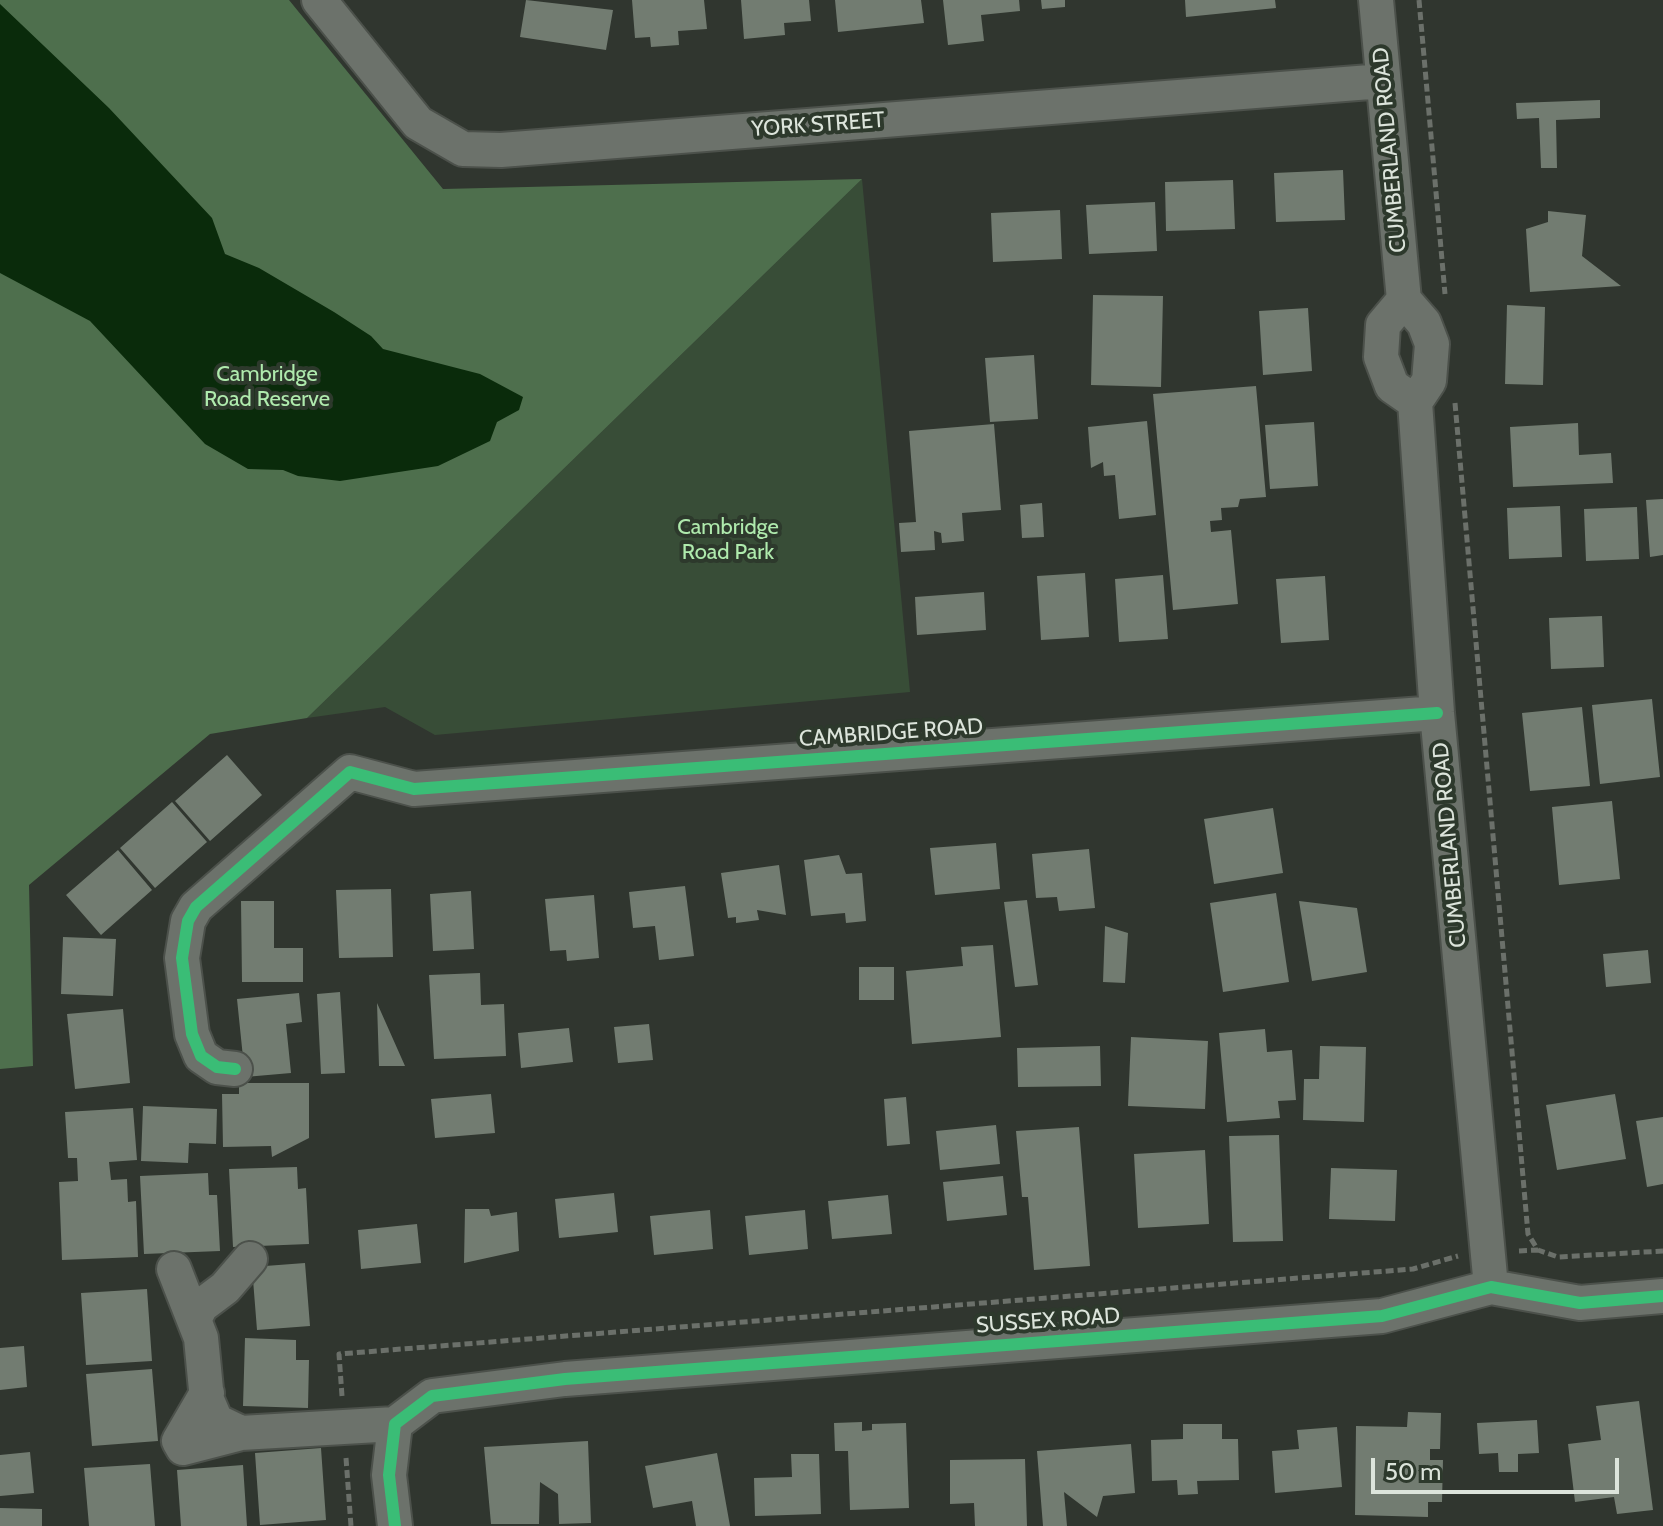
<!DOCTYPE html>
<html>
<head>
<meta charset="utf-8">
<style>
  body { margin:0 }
  #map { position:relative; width:1663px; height:1526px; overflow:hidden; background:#30362f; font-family:Cabin,sans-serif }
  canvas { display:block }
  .scale { position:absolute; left:1371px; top:1458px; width:248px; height:36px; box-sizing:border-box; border:4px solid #dce4db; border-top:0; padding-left:10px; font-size:24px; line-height:28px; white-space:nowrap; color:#dce4db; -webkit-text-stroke:6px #2d392c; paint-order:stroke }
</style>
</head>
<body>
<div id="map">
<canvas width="1663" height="1526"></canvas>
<div class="scale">50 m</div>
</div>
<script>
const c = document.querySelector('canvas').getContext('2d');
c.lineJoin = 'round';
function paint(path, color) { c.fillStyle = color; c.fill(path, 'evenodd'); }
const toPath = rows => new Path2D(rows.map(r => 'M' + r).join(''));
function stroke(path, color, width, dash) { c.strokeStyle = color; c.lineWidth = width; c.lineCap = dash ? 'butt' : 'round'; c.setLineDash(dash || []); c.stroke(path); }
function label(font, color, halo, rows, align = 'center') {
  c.font = font + ' Cabin,sans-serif'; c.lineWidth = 8; c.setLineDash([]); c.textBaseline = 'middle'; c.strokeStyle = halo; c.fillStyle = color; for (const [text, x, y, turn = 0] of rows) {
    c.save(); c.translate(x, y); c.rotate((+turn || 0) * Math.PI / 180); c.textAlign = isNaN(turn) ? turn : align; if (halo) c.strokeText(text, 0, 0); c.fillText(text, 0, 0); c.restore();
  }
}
const green = toPath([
  [862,179,910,692,435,735,385,707,307,718]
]);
const forest = toPath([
  [0,0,289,0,443,189,862,179,307,718,210,734,29,885,33,1066,0,1069]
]);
const water = toPath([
  [0,4,109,108,212,218,225,254,259,268,334,312,371,336,383,349,480,374,523,397,519,410,497,422,490,441,438,466,340,481,298,476,283,470,248,469,205,444,90,321,0,273]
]);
const building = toPath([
  [526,0,613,10,606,50,520,37],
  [632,0,704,0,707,29,678,31,679,45,651,47,650,37,635,38],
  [741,0,809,0,811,21,784,23,785,35,744,39],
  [835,0,921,0,924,23,838,32],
  [943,0,1019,0,1020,11,981,15,984,41,948,45],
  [1041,0,1065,0,1065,7,1042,9],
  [1185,0,1275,0,1276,8,1186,17],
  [1600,100,1600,118,1556,120,1557,168,1541,168,1539,118,1517,119,1516,103],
  [1343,170,1345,220,1276,222,1274,173],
  [1233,180,1235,229,1166,231,1165,182],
  [1155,202,1157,251,1089,254,1086,205],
  [1060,210,1062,259,993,262,991,213],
  [1548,211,1586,215,1582,256,1621,286,1530,292,1526,229,1548,222],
  [1093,295,1163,296,1161,387,1091,385],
  [1507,305,1545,307,1543,385,1505,384],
  [1308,308,1312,371,1263,375,1259,311],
  [1034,355,1038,419,990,422,985,358],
  [1256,386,1266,497,1240,499,1238,507,1221,508,1222,520,1210,521,1211,532,1231,530,1238,604,1173,610,1153,394],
  [1147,421,1156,515,1119,519,1115,475,1104,476,1103,462,1091,468,1088,427],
  [1314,422,1318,486,1270,489,1265,425],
  [1578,423,1579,455,1611,453,1613,483,1513,487,1510,427],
  [994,424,1001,510,962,513,964,541,942,543,941,533,934,531,935,550,901,552,899,523,916,522,909,431],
  [1663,499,1663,555,1650,557,1646,500],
  [1042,503,1044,537,1022,538,1020,505],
  [1560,506,1562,557,1509,559,1507,508],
  [1637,507,1639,559,1586,561,1584,509],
  [1085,573,1089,637,1041,640,1037,576],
  [1163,575,1168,639,1119,642,1115,579],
  [1325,576,1329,640,1281,643,1276,579],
  [984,592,986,630,917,635,915,597],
  [1602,616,1604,667,1551,669,1549,618],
  [1652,699,1660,777,1600,784,1592,705],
  [1582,707,1590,786,1530,791,1522,713],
  [227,755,262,795,210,841,175,801],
  [1612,801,1620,879,1559,885,1552,807],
  [172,802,207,842,155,888,120,848],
  [1273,808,1283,873,1214,884,1204,819],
  [996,843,1000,889,935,895,930,848],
  [1089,849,1095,908,1059,911,1057,897,1036,898,1032,854],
  [118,850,152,890,101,935,66,895],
  [839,855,846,874,862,873,866,921,846,923,845,913,811,916,804,860],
  [779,865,786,915,757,910,759,920,736,923,736,917,728,918,721,873],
  [685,886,694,956,659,960,655,926,633,928,629,892],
  [391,889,393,957,339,958,336,890],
  [471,891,474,949,433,951,430,894],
  [1276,893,1289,982,1223,992,1210,903],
  [594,895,599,958,567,961,566,950,550,951,545,899],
  [1027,900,1038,985,1015,987,1004,902],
  [241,901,274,901,274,948,303,948,303,982,242,982],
  [1299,901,1357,908,1367,972,1312,981],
  [1105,926,1128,933,1125,983,1103,982],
  [63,937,116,939,113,996,61,994],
  [993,945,1001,1037,912,1044,906,971,963,966,961,947],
  [1648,950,1651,983,1606,987,1603,954],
  [859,967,894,967,894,1000,859,1000],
  [480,973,481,1005,504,1004,506,1056,434,1059,429,975],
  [340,992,345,1073,321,1074,317,994],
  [299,993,302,1022,286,1024,291,1073,245,1077,237,999],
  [377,1003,405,1066,379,1066],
  [123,1009,130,1083,75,1089,67,1014],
  [649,1024,653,1060,618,1063,614,1027],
  [569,1028,573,1062,521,1068,518,1033],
  [1265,1029,1267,1052,1292,1050,1296,1100,1278,1101,1280,1118,1227,1122,1219,1033],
  [1131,1037,1208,1041,1205,1109,1128,1106],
  [1100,1046,1101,1086,1018,1087,1017,1048],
  [1320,1046,1366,1047,1364,1122,1303,1120,1304,1079,1319,1079],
  [239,1083,309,1083,309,1138,272,1157,271,1146,223,1147,222,1094,239,1094],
  [491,1094,495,1133,435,1138,431,1099],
  [1615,1094,1626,1159,1557,1170,1546,1105],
  [906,1097,910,1144,887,1146,884,1099],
  [143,1106,217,1109,216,1144,189,1143,188,1163,141,1161],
  [133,1108,137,1160,109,1162,111,1180,127,1179,128,1202,136,1201,138,1257,62,1260,59,1182,78,1181,77,1158,68,1158,65,1112],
  [1663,1117,1663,1184,1647,1187,1636,1121],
  [996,1125,1000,1164,940,1170,936,1131],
  [1079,1127,1090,1266,1034,1270,1028,1197,1022,1197,1016,1131],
  [1279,1135,1283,1241,1233,1242,1229,1136],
  [1205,1150,1209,1224,1138,1228,1134,1154],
  [297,1167,298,1189,306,1188,309,1244,233,1247,229,1169],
  [1331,1168,1397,1170,1395,1221,1329,1219],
  [208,1173,209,1195,217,1195,220,1251,144,1254,140,1176],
  [1003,1176,1007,1215,947,1221,943,1182],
  [614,1193,618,1232,559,1238,555,1199],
  [888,1195,892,1234,832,1239,828,1201],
  [465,1209,489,1209,491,1216,517,1212,519,1251,464,1263],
  [710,1210,713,1249,654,1255,650,1216],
  [805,1210,808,1249,749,1255,745,1216],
  [417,1224,421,1263,361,1269,358,1230],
  [305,1263,310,1326,257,1330,252,1267],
  [147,1289,152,1361,86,1365,81,1293],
  [245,1338,296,1340,296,1360,309,1360,308,1408,243,1406],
  [24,1346,27,1387,0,1390,0,1348],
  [152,1369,158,1441,92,1446,86,1374],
  [1639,1401,1653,1510,1617,1514,1614,1497,1575,1502,1568,1444,1601,1440,1596,1406],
  [1408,1412,1441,1413,1440,1449,1430,1449,1430,1460,1443,1460,1442,1502,1428,1502,1428,1517,1355,1515,1356,1426,1407,1427],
  [1537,1420,1539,1453,1518,1454,1518,1472,1499,1472,1498,1453,1479,1454,1477,1423],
  [862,1422,862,1431,872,1430,872,1424,906,1423,909,1508,850,1510,848,1451,835,1451,834,1423],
  [1183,1424,1222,1424,1222,1439,1238,1439,1239,1480,1197,1481,1198,1494,1178,1495,1177,1480,1152,1481,1151,1440,1183,1439],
  [1337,1427,1342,1487,1275,1493,1272,1451,1299,1449,1297,1430],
  [588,1441,591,1523,559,1524,558,1494,540,1482,539,1524,491,1524,484,1447],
  [1131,1444,1135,1493,1103,1496,1097,1517,1064,1492,1067,1526,1043,1526,1037,1451],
  [321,1448,326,1520,260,1525,255,1453],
  [30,1452,34,1493,0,1496,0,1455],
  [717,1453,730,1526,696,1526,692,1501,653,1508,645,1466],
  [791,1454,819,1454,821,1514,755,1516,754,1478,792,1477],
  [1025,1459,1027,1526,975,1526,974,1503,950,1504,950,1460],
  [150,1464,155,1526,89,1526,84,1468],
  [243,1465,247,1526,181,1526,177,1470],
  [0,1508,42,1509,42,1526,0,1526]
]);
const path = toPath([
  [1419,0,1445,294],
  [1455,403,1528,1234,1538,1250,1558,1257,1663,1251],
  [1519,1251,1538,1250],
  [342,1396,339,1354,1413,1269,1458,1256],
  [346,1458,351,1526]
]);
const minor = toPath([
  [319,0,418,123,463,149,501,150,1383,81],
  [1376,0,1404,300,1424,323,1432,344,1429,381,1415,402,1437,713,1491,1287],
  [1404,300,1383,325,1381,357,1392,386,1415,402],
  [235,1069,217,1067,201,1056,192,1034,182,958,188,921,196,907,350,772,414,789,1437,713],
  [174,1269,201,1338,207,1400,216,1421,241,1433,395,1424],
  [194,1320,201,1306,225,1288,250,1259],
  [207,1393,179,1441,183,1448,241,1433],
  [395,1526,389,1475,395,1424,432,1396,565,1379,1382,1316,1491,1287,1580,1303,1663,1296]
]);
const cycleway = toPath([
  [235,1069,217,1067,201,1056,192,1034,182,958,188,921,196,907,350,772,414,789,1437,713],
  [395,1526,389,1475,395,1424,432,1396,565,1379,1382,1316,1491,1287,1580,1303,1663,1296]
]);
const streetNames = [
  ["YORK STREET",818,125,-4],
  ["CUMBERLAND ROAD",1390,150,-95],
  ["CAMBRIDGE ROAD",891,733,-4],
  ["CUMBERLAND ROAD",1450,845,-95],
  ["SUSSEX ROAD",1048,1321,-4]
];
const parkNames = [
  ["Cambridge",267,375],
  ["Road Reserve",267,400],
  ["Cambridge",728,528],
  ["Road Park",728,553]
];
paint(green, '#384d37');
paint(forest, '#4e6f4d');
paint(water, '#0a2b0b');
paint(building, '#727c71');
stroke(minor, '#4c514b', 38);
stroke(path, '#6b706a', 5, [8, 4]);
stroke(minor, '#6c726b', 34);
stroke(cycleway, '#3abd76', 12);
label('22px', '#dce4db', '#2d392c', streetNames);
label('22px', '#afeaad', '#2d392c', parkNames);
</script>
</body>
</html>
